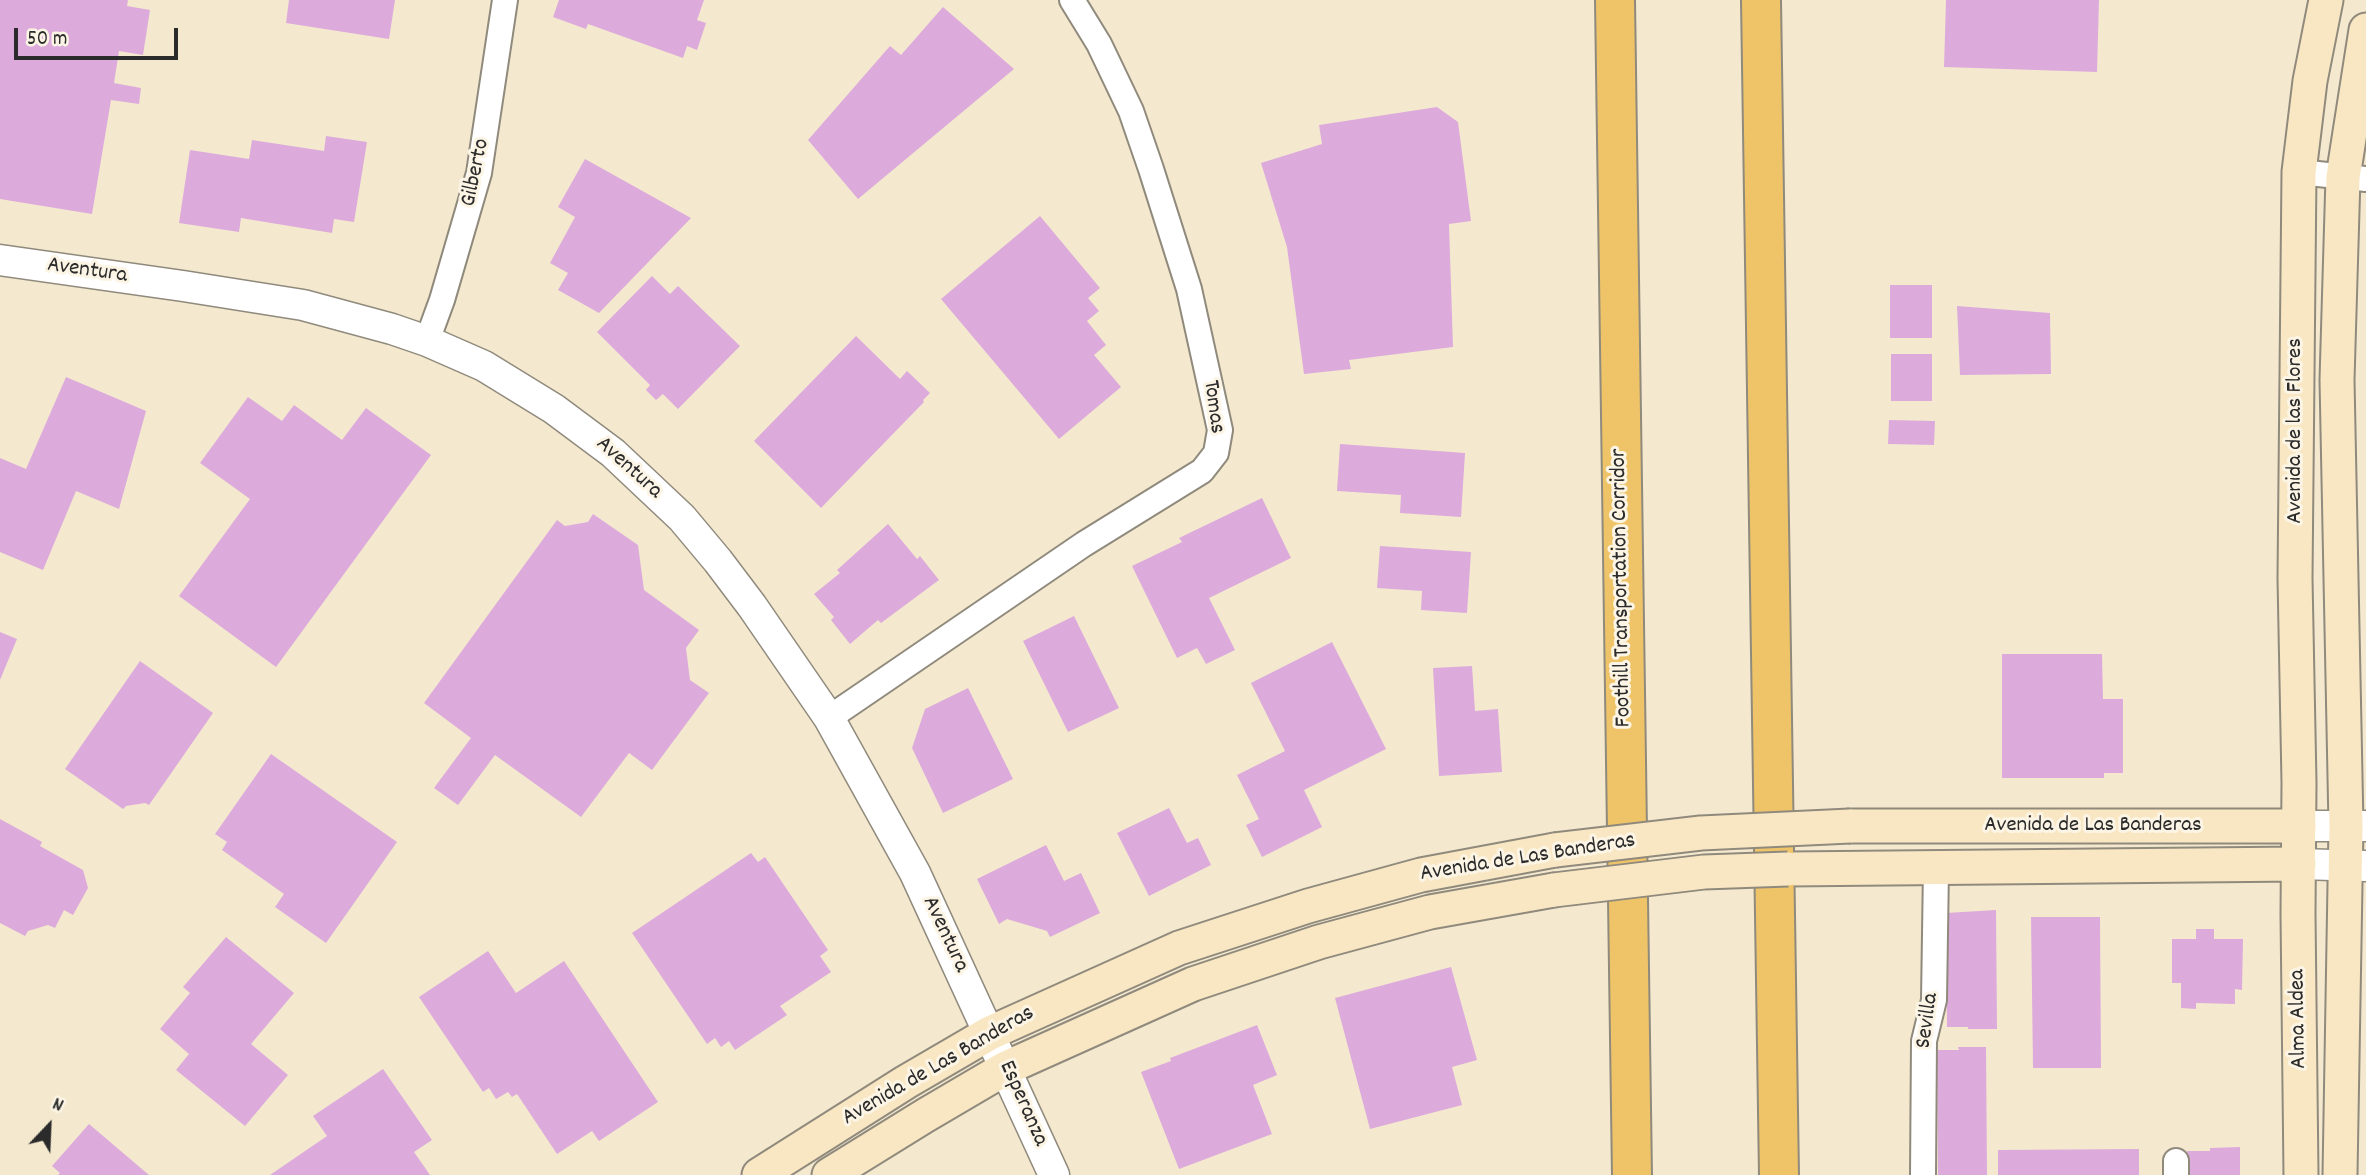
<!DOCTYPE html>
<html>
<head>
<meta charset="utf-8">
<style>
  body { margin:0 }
  #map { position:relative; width:2366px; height:1175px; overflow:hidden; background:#f4e9cf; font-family:Dekko,sans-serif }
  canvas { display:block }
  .north { position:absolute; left:14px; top:1091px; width:70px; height:70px; -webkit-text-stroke:5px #fcf5e5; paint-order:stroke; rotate:23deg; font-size:19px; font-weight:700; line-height:28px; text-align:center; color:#2b2b2b }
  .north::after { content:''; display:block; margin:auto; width:24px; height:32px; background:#2b2b2b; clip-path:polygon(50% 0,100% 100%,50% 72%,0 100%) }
  .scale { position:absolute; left:14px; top:28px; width:164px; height:32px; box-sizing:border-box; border:4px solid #2b2b2b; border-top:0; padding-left:9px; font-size:21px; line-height:24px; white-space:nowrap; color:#2b2b2b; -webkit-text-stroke:5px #fcf5e5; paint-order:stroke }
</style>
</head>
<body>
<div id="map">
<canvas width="2366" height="1175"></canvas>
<div class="north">N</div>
<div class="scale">50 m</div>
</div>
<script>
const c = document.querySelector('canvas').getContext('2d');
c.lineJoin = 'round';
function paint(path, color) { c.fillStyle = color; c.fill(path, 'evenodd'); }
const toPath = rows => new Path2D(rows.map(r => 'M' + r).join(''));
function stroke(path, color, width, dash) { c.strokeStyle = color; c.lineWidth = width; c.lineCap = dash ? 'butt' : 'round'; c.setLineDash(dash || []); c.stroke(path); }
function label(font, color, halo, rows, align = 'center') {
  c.font = font + ' Dekko,sans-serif'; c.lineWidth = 6; c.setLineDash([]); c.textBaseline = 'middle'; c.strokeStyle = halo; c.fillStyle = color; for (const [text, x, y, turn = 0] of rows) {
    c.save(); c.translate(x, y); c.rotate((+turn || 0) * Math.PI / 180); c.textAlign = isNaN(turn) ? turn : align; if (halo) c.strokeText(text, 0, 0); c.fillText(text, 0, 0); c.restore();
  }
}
const building = toPath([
  [0,0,128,0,127,6,150,10,143,55,119,51,114,83,141,88,139,104,111,100,92,214,0,199],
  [289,0,395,0,389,39,286,23],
  [559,0,704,0,697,20,706,23,697,50,687,46,683,58,588,24,586,29,553,17],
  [1946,0,2099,0,2097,72,1944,67],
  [943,7,1014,69,858,199,808,140,890,46,901,55],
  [1437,107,1458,122,1471,221,1449,224,1453,347,1349,360,1351,369,1304,374,1287,247,1261,163,1322,144,1319,125],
  [326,136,367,142,354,222,334,219,332,233,241,218,239,232,179,223,190,150,249,159,252,140,324,151],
  [585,159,691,218,599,313,558,290,568,273,550,263,575,217,558,207],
  [1040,216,1100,288,1088,298,1099,311,1087,321,1106,345,1094,355,1121,387,1059,439,941,299],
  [652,276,670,294,678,286,740,346,678,409,663,394,656,400,646,390,650,385,597,332],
  [1890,285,1932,285,1932,338,1890,338],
  [1957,306,2050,313,2051,374,1960,375],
  [856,336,900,379,907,371,930,393,923,400,924,402,821,508,754,441],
  [1891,354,1932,354,1932,401,1891,401],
  [66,377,146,411,119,509,76,491,43,570,0,552,0,458,26,469],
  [248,397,282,421,294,405,342,440,366,408,431,455,276,667,179,596,250,499,200,463],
  [1889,420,1935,421,1934,445,1888,444],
  [1340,444,1465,453,1461,517,1400,513,1401,495,1337,491],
  [1262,498,1291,558,1209,598,1235,650,1206,664,1197,648,1177,658,1132,566,1182,542,1179,538],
  [593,514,638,545,644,590,699,630,686,648,690,680,709,693,652,770,629,753,581,817,495,755,458,805,434,788,471,738,424,703,557,520,565,526,588,522],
  [888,524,917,559,920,556,939,580,881,623,878,620,850,644,831,620,834,617,814,594,840,573,837,570],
  [1380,546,1471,552,1467,613,1421,610,1422,591,1377,588],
  [1074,616,1119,708,1068,732,1023,641],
  [0,632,17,639,0,680],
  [1332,642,1386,749,1304,790,1322,827,1262,857,1246,825,1259,819,1237,775,1285,751,1251,683],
  [2002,654,2102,654,2103,699,2123,699,2123,773,2104,773,2104,778,2002,778],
  [140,661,213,713,149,805,145,803,126,806,123,809,65,769],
  [1472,666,1475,711,1498,709,1502,772,1439,776,1433,668],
  [968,688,1013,779,943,813,912,748,925,709],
  [271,754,397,842,326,943,275,907,284,894,222,850,227,842,215,834],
  [1169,808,1187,843,1198,838,1211,865,1149,896,1117,833],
  [0,819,42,842,40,846,83,870,88,888,73,915,64,910,55,928,48,925,28,931,25,936,0,923],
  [1046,845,1064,881,1081,873,1100,913,1050,937,1047,931,1007,919,999,924,977,879],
  [751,853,758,862,765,857,828,950,820,956,831,972,780,1006,787,1015,735,1050,729,1041,721,1047,715,1038,707,1044,632,933],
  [1996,910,1997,1029,1968,1029,1968,1027,1947,1027,1946,913],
  [2031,917,2100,917,2101,1068,2033,1068],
  [2196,929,2214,929,2214,939,2243,939,2242,990,2235,989,2235,1004,2196,1003,2196,1009,2181,1008,2181,983,2172,983,2172,939,2196,939],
  [226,937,294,993,251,1044,288,1075,245,1126,176,1070,189,1054,160,1029,190,993,183,987],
  [488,951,516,993,564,961,658,1102,599,1141,592,1131,557,1154,517,1094,512,1097,508,1092,496,1099,489,1088,483,1092,419,997],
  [1451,967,1477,1060,1452,1067,1462,1105,1370,1129,1335,998],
  [1257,1025,1277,1075,1253,1085,1272,1134,1179,1169,1141,1072,1171,1061,1170,1058],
  [1958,1047,1986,1047,1987,1175,1938,1175,1937,1050,1959,1050],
  [383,1069,432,1140,414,1152,430,1175,270,1175,327,1136,313,1116],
  [89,1124,149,1175,58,1175,60,1173,52,1166],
  [2240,1147,2240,1175,2188,1175,2187,1151,2210,1151,2210,1148],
  [2139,1149,2139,1175,1998,1175,1998,1150]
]);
const minor = toPath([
  [2299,172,2366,179],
  [427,341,442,300,479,173,505,0],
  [829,718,1084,544,1202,471,1216,453,1220,430,1189,289,1151,169,1131,111,1099,44,1072,0],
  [2176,1161,2176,1175],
  [1923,1175,1924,1041,1934,1000,1936,868]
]);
const tertiary = toPath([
  [0,260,183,286,303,305,392,329,427,341,484,366,554,409,613,453,682,518,718,561,752,606,829,718,915,873,1054,1175],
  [2299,826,2366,826],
  [2299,864,2366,866]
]);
const secondary = toPath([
  [1850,826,2299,826],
  [1788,869,2299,864],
  [759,1175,906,1082,990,1033,1179,948,1308,906,1421,875,1555,850],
  [829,1175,926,1115,1006,1068,1193,984,1319,942,1430,912,1554,890],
  [2301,1175,2298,914,2299,783,2295,578,2299,172,2310,81,2326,0],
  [2340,1175,2346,826,2337,380,2343,177,2366,30]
]);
const motorway = toPath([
  [1615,0,1632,1175],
  [1761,0,1779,1175]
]);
const secondaryBridge = toPath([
  [1555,850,1701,833,1850,826],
  [1554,890,1704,872,1788,869]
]);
const streetNames = [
  ["Gilberto",477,173,-78],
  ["Aventura",87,272,8],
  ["Tomas",1212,407,82],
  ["Avenida de las Flores",2297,431,-90],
  ["Aventura",628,469,42],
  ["Foothill Transportation Corridor",1623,588,-91],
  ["Avenida de Las Banderas",2093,827],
  ["Avenida de Las Banderas",1528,859,-9],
  ["Aventura",944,935,65],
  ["Alma Aldea",2300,1019,-91],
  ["Sevilla",1929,1021,-82],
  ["Avenida de Las Banderas",939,1067,-30],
  ["Esperanza",1022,1104,66]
];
paint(building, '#dcabdc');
stroke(minor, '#908a7d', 28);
stroke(tertiary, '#908a7d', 33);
stroke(secondary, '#908a7d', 37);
stroke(motorway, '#908a7d', 42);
stroke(minor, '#fff', 24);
stroke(tertiary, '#fff', 30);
stroke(secondary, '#f9e7c3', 33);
stroke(motorway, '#efc469', 38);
stroke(secondaryBridge, '#908a7d', 37, []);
stroke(secondaryBridge, '#f9e7c3', 33);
label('23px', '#2b2b2b', '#fcf5e5', streetNames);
</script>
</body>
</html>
